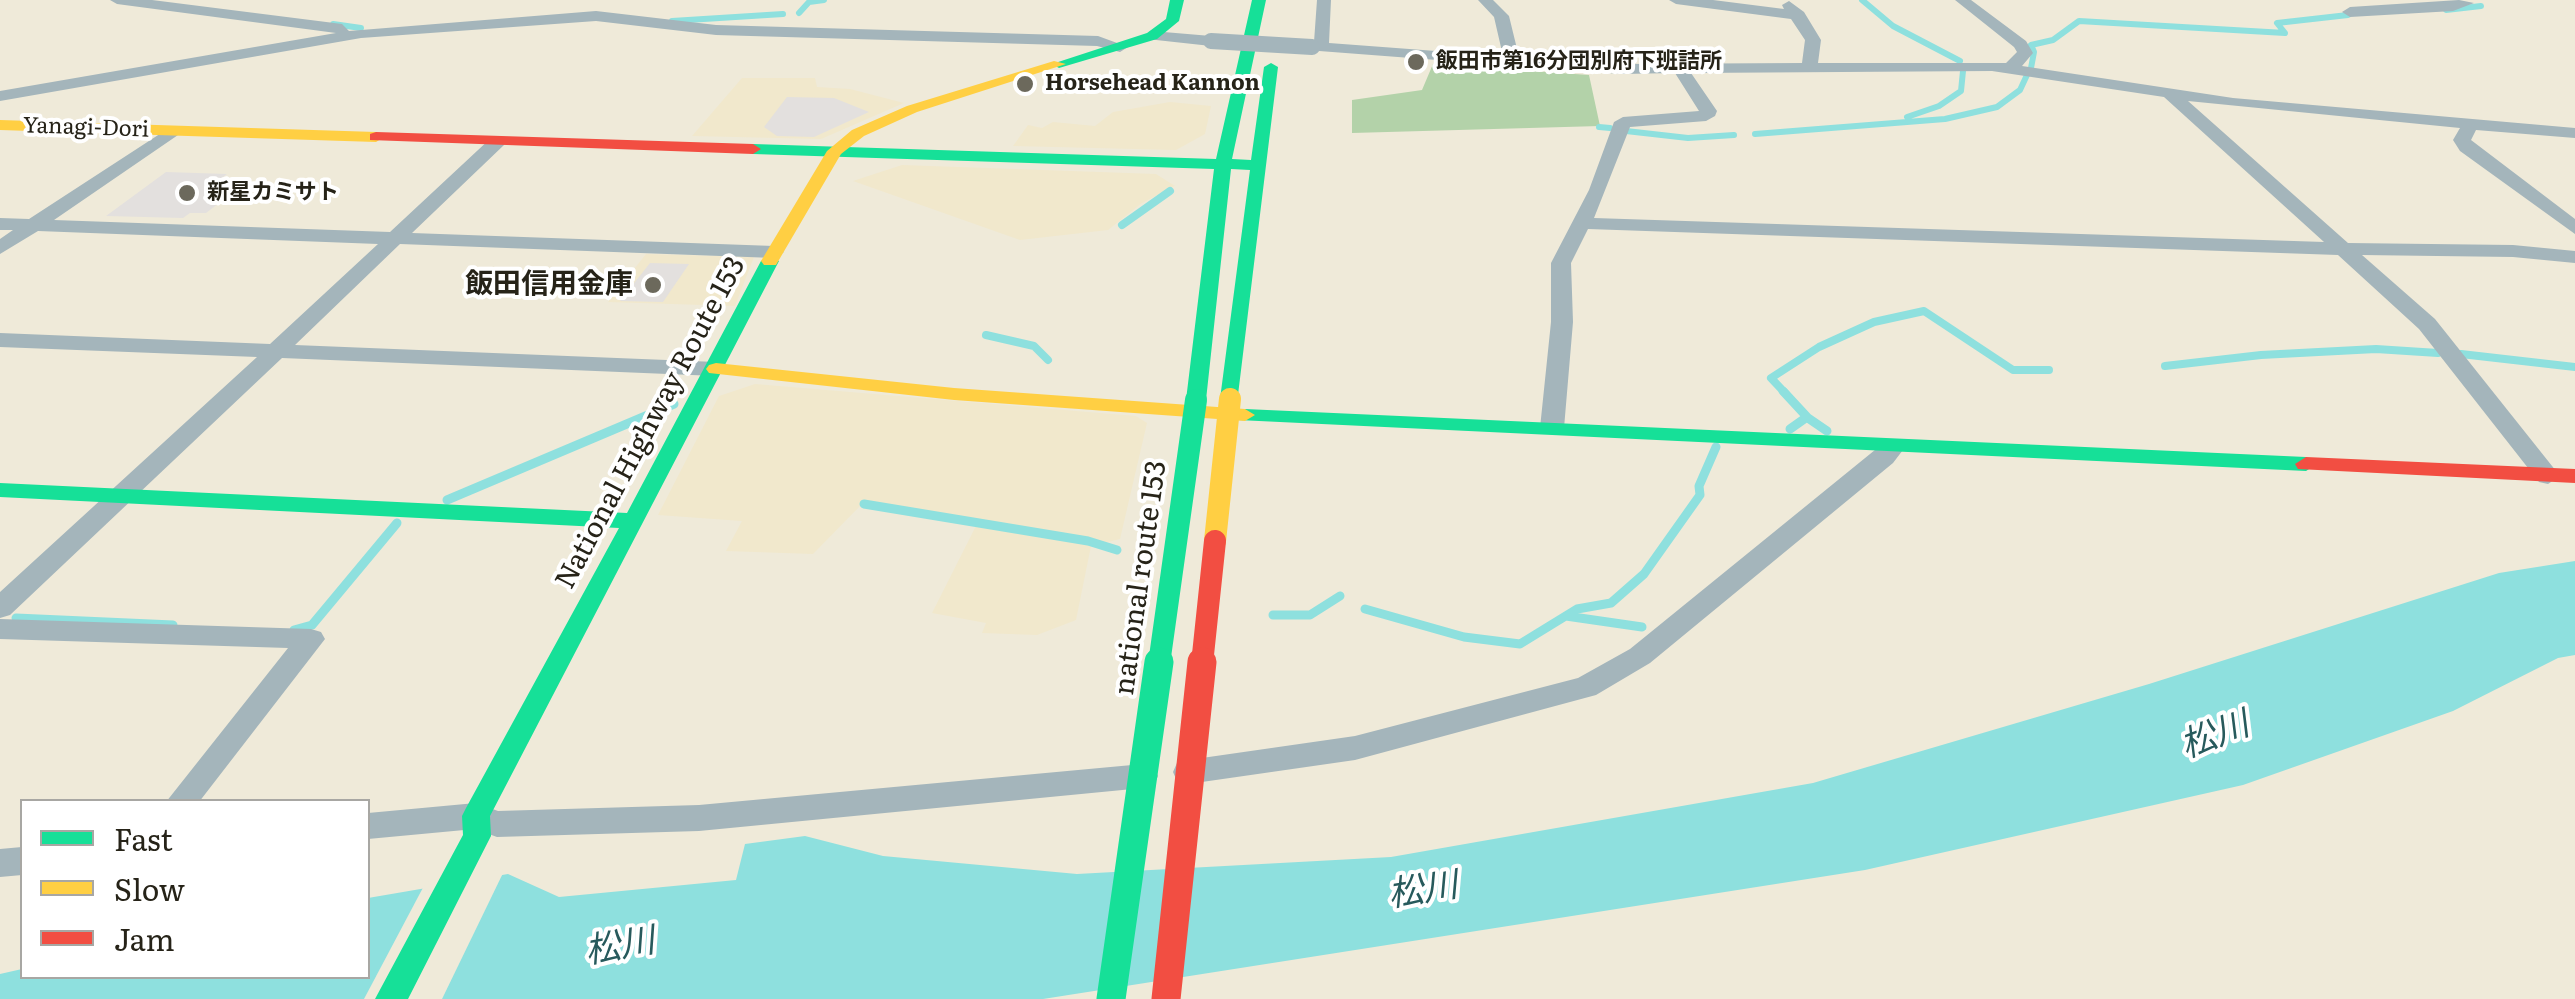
<!DOCTYPE html>
<html>
<head>
<meta charset="utf-8">
<style>
  body { margin:0 }
  #map { position:relative; width:2575px; height:999px; overflow:hidden; background:#efead9; font-family:Literata,serif }
  canvas { display:block }
  .legend { position:absolute; left:20px; top:799px; width:350px; height:180px; box-sizing:border-box; background:#fff; border:2px solid #a8a7a3; margin:0; padding:12px 18px; list-style:none; font-size:30px; color:#262318 }
  .legend li { display:flex; align-items:center; gap:20px; height:50px }
  .legend b { width:50px; border:2px solid #a8a7a3 }
</style>
</head>
<body>
<div id="map">
<canvas width="2575" height="999"></canvas>
<ul class="legend">
<li><b style="height:12px;background:#16e098"></b>Fast</li>
<li><b style="height:12px;background:#ffcf43"></b>Slow</li>
<li><b style="height:12px;background:#f24e42"></b>Jam</li>
</ul>
</div>
<script>
const c = document.querySelector('canvas').getContext('2d');
c.lineJoin = 'round';
function paint(path, color) { c.fillStyle = color; c.fill(path, 'evenodd'); }
const toPath = rows => new Path2D(rows.map(r => 'M' + r).join(''));
function stroke(path, color, width, dash) { c.strokeStyle = color; c.lineWidth = width; c.lineCap = dash ? 'butt' : 'round'; c.setLineDash(dash || []); c.stroke(path); }
function label(font, color, halo, rows, align = 'center') {
  c.font = font + ' Literata,"Noto Sans JP",serif'; c.lineWidth = 8; c.setLineDash([]); c.textBaseline = 'middle'; c.strokeStyle = halo; c.fillStyle = color; for (const [text, x, y, turn = 0] of rows) {
    c.save(); c.translate(x, y); c.rotate((+turn || 0) * Math.PI / 180); c.textAlign = isNaN(turn) ? turn : align; if (halo) c.strokeText(text, 0, 0); c.fillText(text, 0, 0); c.restore();
  }
}
const built = toPath([
  [742,78,815,78,817,87,850,89,904,103,821,139,692,136],
  [1170,102,1211,106,1205,134,1176,150,1013,146,1028,125,1042,128,1053,122,1095,126,1113,112],
  [902,165,1156,174,1175,186,1142,203,1108,230,1020,240,853,181],
  [646,254,754,257,735,306,608,302],
  [755,384,1136,416,1147,423,1120,539,1091,546,1076,620,1037,635,982,633,986,623,932,613,978,522,860,506,813,554,726,551,742,521,658,515,719,396]
]);
const forest = toPath([
  [1433,64,1589,75,1600,126,1352,133,1352,100,1422,90]
]);
const water = toPath([
  [2575,561,2575,655,2558,658,2453,711,2243,785,1865,870,1043,999,0,999,0,974,22,969,22,976,368,976,368,898,508,874,559,897,736,880,745,844,805,836,883,856,1077,874,1391,857,1813,783,2149,684,2499,573]
]);
const pier = toPath([
  [505,869,442,999,364,999,426,882]
]);
const streamFar2 = toPath([
  [1862,0,1893,26,1960,61],
  [2446,10,2481,6],
  [799,13,809,2,824,0],
  [672,21,783,14],
  [333,24,361,28],
  [2031,68,2034,52,2031,45,2053,40,2079,21,2285,33,2277,23,2348,15],
  [1907,117,1939,106,1961,91,1963,71],
  [1599,127,1610,128],
  [1626,131,1688,138,1734,135],
  [1755,134,1945,119,1997,107,2020,90,2027,75]
]);
const streamFar1 = toPath([
  [1122,225,1170,191],
  [986,335,1034,346,1048,360],
  [2461,354,2575,367],
  [2165,366,2261,355,2376,349,2438,353],
  [1786,394,1771,378,1819,347,1874,322,1924,311,2013,370,2049,370]
]);
const stream = toPath([
  [1783,391,1808,418,1827,431],
  [1790,429,1807,417],
  [447,500,674,404],
  [864,504,1088,541,1117,550],
  [1365,609,1464,637,1520,644,1577,609,1611,603,1644,574,1700,495,1699,486,1716,447],
  [1273,615,1310,615,1340,596],
  [1566,616,1642,627],
  [16,618,173,625],
  [294,630,312,625,397,523]
]);
const building = toPath([
  [787,97,834,98,869,112,814,137,777,136,764,127],
  [166,172,227,174,219,180,248,181,206,213,190,213,183,218,106,216],
  [650,263,689,264,663,302,620,301]
]);
const street = toPath([
  [110,0,152,0,342,24,349,31,596,11,716,25,1098,36,1128,47,1120,52,1097,46,716,35,596,21,361,38,0,101,0,91,336,33,117,4,110,0],
  [1317,0,1331,0,1329,43,1503,56,1494,17,1478,0,1493,0,1509,16,1519,57,1621,64,1802,63,1805,40,1791,19,1676,4,1669,0,1713,0,1784,9,1782,5,1789,1,1804,12,1821,40,1818,63,2006,63,2017,52,2014,47,1955,0,1971,0,2026,41,2033,53,2022,66,2233,98,2575,128,2575,138,2476,130,2471,140,2575,219,2575,234,2460,151,2453,140,2460,128,2188,101,2348,243,2513,245,2575,251,2575,263,2513,257,2362,255,2435,319,2560,476,2548,484,2539,482,2419,329,2338,255,1588,229,1571,263,1573,322,1564,428,1560,433,1544,433,1540,428,1551,322,1551,263,1589,190,1614,122,1623,117,1699,111,1675,73,1621,74,1306,50,1306,44,1314,42,1317,0],
  [1992,71,2164,97,2324,242,1594,218,1630,127,1706,121,1715,116,1717,111,1691,73,1992,71],
  [2459,0,2474,3,2453,11,2350,17,2342,12,2350,7,2459,0],
  [1152,31,1211,36,1219,41,1211,46,1147,39,1144,36,1152,31],
  [172,126,178,127,178,135,54,220,390,232,492,137,498,136,507,141,504,145,412,233,774,246,784,252,774,258,400,244,295,345,716,362,727,369,716,376,282,358,10,615,0,618,0,592,257,357,0,347,0,333,270,344,378,244,38,231,0,254,0,239,13,230,0,230,0,218,29,219,172,126],
  [1894,439,1906,446,1893,463,1650,663,1596,695,1355,760,1188,784,1177,781,1173,772,1177,763,1188,760,1355,736,1578,678,1630,649,1886,441,1894,439],
  [0,619,311,629,321,632,325,639,199,802,166,802,288,648,0,639,0,619],
  [1143,764,1154,767,1158,776,1154,785,1143,788,699,831,497,837,475,829,368,839,368,813,476,803,498,811,699,805,1143,764],
  [22,847,22,875,0,877,0,849,22,847]
]);
const fast = toPath([
  [1170,0,1184,0,1179,21,1157,39,1059,68,1052,64,1147,33,1166,19,1170,0],
  [1252,0,1266,0,1232,159,1251,160,1264,67,1271,63,1278,67,1237,403,1223,403,1220,399,1250,170,1231,169,1206,400,1196,406,1186,400,1214,169,753,154,745,149,753,144,1216,159,1252,0],
  [770,256,779,261,490,816,491,836,408,999,375,999,463,835,462,816,466,808,619,528,0,497,0,483,627,513,761,261,770,256],
  [1245,409,2306,457,2317,464,2306,471,1238,420,1235,415,1238,410,1245,409]
]);
const slow = toPath([
  [1054,61,1066,64,917,112,864,136,841,154,776,265,764,265,761,261,827,151,852,130,907,106,1054,61],
  [0,120,376,132,384,137,376,142,0,130,0,120],
  [716,363,954,388,1245,409,1255,415,1245,421,954,400,709,373,706,369,709,365,716,363]
]);
const jam = toPath([
  [376,132,753,144,761,149,753,154,370,140,370,134,376,132],
  [2306,457,2575,469,2575,483,2298,469,2295,464,2306,457]
]);
const streetBridge = toPath([
  [1211,41,1312,47]
]);
const fastBridgeFar1 = toPath([
  [1159,664,1196,400]
]);
const fastBridge = toPath([
  [1111,999,1159,662]
]);
const slowBridge = toPath([
  [1215,541,1230,399]
]);
const jamBridgeFar1 = toPath([
  [1202,664,1215,541]
]);
const jamBridge = toPath([
  [1166,999,1202,662]
]);
const markers = [
  [1416,62,10,"#6c695c"],
  [1025,84,10,"#6c695c"],
  [187,193,10,"#6c695c"],
  [653,285,10,"#6c695c"]
];
const farPoinames = [
  ["飯田市第16分団別府下班詰所",1436,62],
  ["Horsehead Kannon",1045,84],
  ["新星カミサト",207,193]
];
const farStreetnames = [
  ["Yanagi-Dori",86,128,2]
];
const poiNames = [
  ["飯田信用金庫",633,285]
];
const streetNames = [
  ["National Highway Route 153",651,423,-62],
  ["national route 153",1141,578,-82]
];
const nearWaternames = [
  ["松川",2215,736,-21],
  ["松川",1423,891,-9],
  ["松川",620,947,-10]
];
paint(built, '#f1e8cc');
paint(forest, '#b3d2a9');
paint(water, '#8ee0de');
paint(pier, '#efead9');
stroke(streamFar2, '#8ee0de', 6);
stroke(streamFar1, '#8ee0de', 8);
stroke(stream, '#8ee0de', 9);
paint(building, '#e3e0de');
paint(street, '#a4b5bb');
paint(fast, '#16e098');
paint(slow, '#ffcf43');
paint(jam, '#f24e42');
stroke(streetBridge, '#a4b5bb', 16);
stroke(fastBridgeFar1, '#16e098', 22);
stroke(fastBridge, '#16e098', 29);
stroke(slowBridge, '#ffcf43', 22);
stroke(jamBridgeFar1, '#f24e42', 22);
stroke(jamBridge, '#f24e42', 29);
for (const [x, y, r, color] of markers) { const dot = new Path2D(); dot.arc(x, y, r, 0, 2 * Math.PI); c.fillStyle = color; c.fill(dot); stroke(dot, '#fff', 4); }
label('bold 22px', '#262318', '#fff', farPoinames, 'left');
label('22px', '#262318', '#fff', farStreetnames);
label('bold 28px', '#262318', '#fff', poiNames, 'right');
label('28px', '#262318', '#fff', streetNames);
label('italic 35px', '#275a5c', '#fff', nearWaternames);
</script>
</body>
</html>
